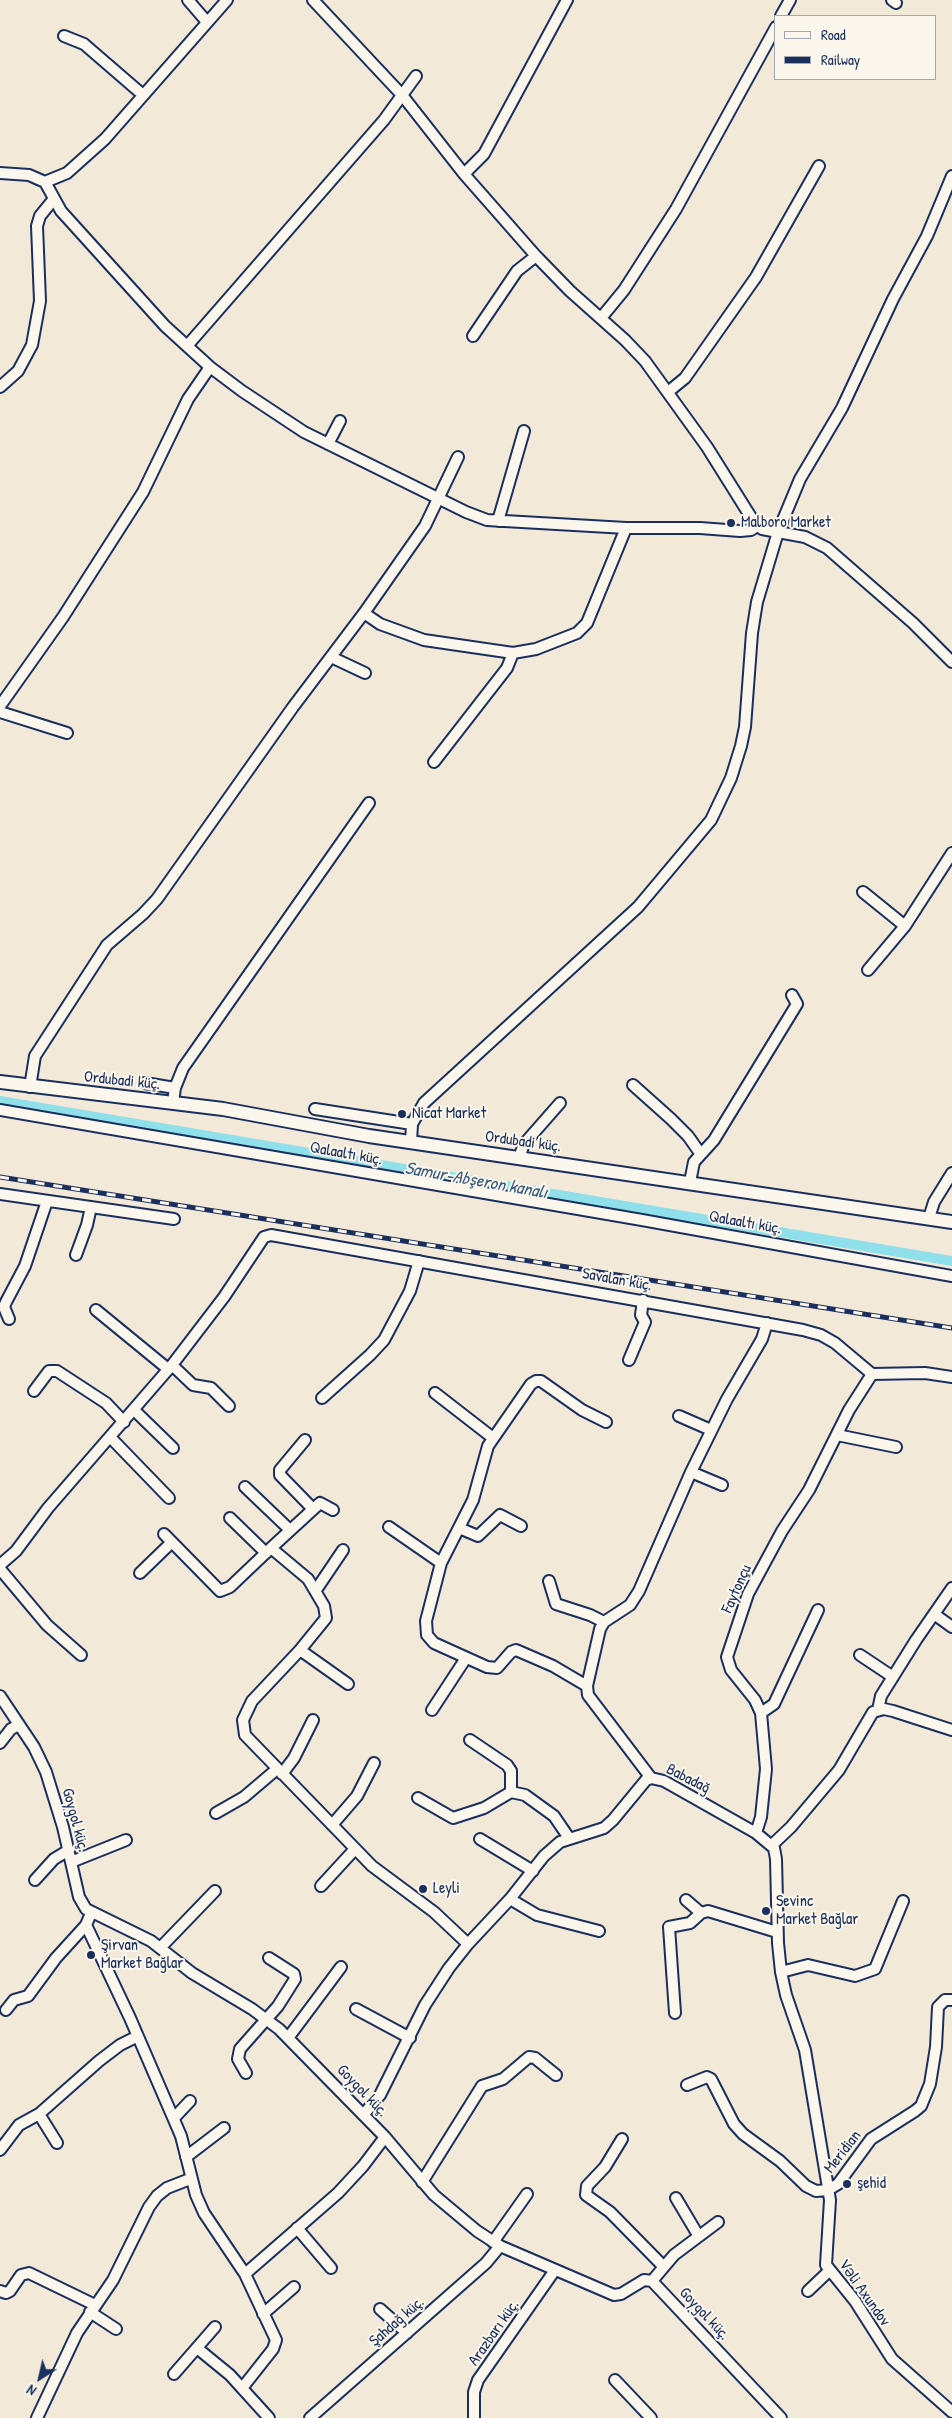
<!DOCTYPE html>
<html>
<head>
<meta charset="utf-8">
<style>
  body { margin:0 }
  #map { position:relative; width:952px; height:2418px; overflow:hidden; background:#f3e9d8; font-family:"Patrick Hand",sans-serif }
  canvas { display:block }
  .legend { position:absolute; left:774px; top:15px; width:162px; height:65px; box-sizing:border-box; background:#fbf7ec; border:1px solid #a1a7b3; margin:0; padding:6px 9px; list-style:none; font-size:15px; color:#1b2f5e }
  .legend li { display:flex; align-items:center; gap:10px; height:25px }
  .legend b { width:25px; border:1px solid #a1a7b3 }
  .north { position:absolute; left:15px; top:2353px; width:50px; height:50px; -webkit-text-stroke:4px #fbf7ec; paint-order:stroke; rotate:215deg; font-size:14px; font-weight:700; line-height:20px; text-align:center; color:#1b2f5e }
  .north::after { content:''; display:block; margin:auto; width:18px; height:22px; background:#1b2f5e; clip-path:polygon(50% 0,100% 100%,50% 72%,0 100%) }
</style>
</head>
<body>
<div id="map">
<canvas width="952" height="2418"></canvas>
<ul class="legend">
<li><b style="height:6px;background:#fbf7ec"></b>Road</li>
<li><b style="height:6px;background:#1b2f5e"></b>Railway</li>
</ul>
<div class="north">N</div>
</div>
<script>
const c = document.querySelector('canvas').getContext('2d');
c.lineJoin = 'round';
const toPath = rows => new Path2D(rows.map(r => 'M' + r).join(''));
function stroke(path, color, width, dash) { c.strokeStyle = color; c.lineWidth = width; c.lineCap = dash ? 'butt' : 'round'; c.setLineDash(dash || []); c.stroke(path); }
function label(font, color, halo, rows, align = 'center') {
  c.font = font + ' "Patrick Hand",sans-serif'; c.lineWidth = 4; c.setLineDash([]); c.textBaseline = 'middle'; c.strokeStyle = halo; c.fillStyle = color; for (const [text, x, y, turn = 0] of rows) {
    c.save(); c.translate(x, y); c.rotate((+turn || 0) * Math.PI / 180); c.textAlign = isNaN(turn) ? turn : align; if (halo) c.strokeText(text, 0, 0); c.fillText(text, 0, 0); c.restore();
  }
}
const canal = toPath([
  [0,1101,952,1261]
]);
const minor = toPath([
  [188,0,207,22],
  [313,0,402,95,464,174,536,256,570,291,625,340,645,361,707,447,754,522,762,529,805,537,827,548,913,623,952,662],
  [892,0,896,3],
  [781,16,790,0],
  [64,36,84,44,143,95],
  [0,173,29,175,45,182,61,211,165,326,210,367,242,391,304,432,466,512,487,520,626,528,700,528,740,531,751,530,757,526],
  [464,174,484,154,567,0],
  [45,182,67,173,105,139,227,0],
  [601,318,624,290,676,209,776,27],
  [473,336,517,271,536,256],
  [187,346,384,120,416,76],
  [0,387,18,371,32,345,40,301,37,226,40,216,53,200],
  [668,392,685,378,756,277,819,166],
  [328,444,340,421],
  [498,521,524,431],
  [364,613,380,624,424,640,513,653,536,649,577,633,587,623,626,528],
  [331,657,365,673],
  [0,706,63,617,143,492,188,399,210,367],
  [0,712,67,733],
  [434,762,507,668,513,653],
  [863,892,905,926],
  [868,970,905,926,952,853],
  [145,1083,175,1088],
  [633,1085,671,1119,688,1136,700,1153],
  [30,1087,35,1056,107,945,143,914,157,899,293,707,364,613,425,526,458,457],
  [173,1102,175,1088,183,1068,369,803],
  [315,1109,412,1124],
  [0,1110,642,1220,952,1276],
  [411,1142,412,1124,424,1103,638,907,711,820,731,778,741,746,745,727,752,633,757,602,778,532,800,479,842,408,893,299,927,236,952,176],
  [519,1158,524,1144,560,1103],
  [690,1182,694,1162,714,1140,797,1004,792,995],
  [0,1194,174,1219],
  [929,1218,934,1202,952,1173],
  [76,1255,87,1225,91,1207],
  [96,1310,168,1369],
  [9,1319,4,1307,6,1302,25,1266,47,1201],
  [629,1360,645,1322,641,1315,643,1300],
  [172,1365,193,1385,211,1388,229,1406],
  [34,1391,49,1371,57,1371,106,1403,124,1422],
  [435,1393,493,1438],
  [322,1398,370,1355,384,1340,410,1291,419,1261],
  [134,1410,173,1448],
  [679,1416,711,1430],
  [837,1435,896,1447],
  [110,1437,169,1498],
  [305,1440,280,1470,280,1475,313,1509],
  [691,1472,722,1485],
  [245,1487,290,1530],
  [333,1510,320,1503,271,1548,308,1579,324,1606,326,1618,300,1650,252,1701,243,1720,245,1735,372,1866,434,1912,468,1944],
  [230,1518,266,1553],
  [389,1527,441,1563],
  [459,1528,478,1536,500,1515,521,1526],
  [164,1534,220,1591,230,1587,271,1548],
  [0,1565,16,1551,48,1508,172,1365,224,1297,264,1237,271,1235,803,1330,821,1335,835,1343,872,1374,925,1373,952,1377],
  [0,1569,47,1625,81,1655],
  [140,1573,172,1542],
  [549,1581,556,1604,590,1615,604,1622],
  [316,1590,343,1550],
  [934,1614,952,1627],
  [300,1650,348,1684],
  [860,1655,893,1677],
  [587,1686,553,1666,516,1650,511,1652,497,1668,487,1667,434,1643,427,1635,426,1621,441,1563,473,1500,488,1446,531,1384,536,1381,541,1381,582,1410,606,1422],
  [0,1696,34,1747,46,1772,63,1827,79,1897,86,1909,151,1941,192,1973,252,2009,279,2029,385,2137,434,2195,477,2231,500,2246,614,2295,621,2294,644,2280,652,2281,781,2418],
  [432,1710,466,1658],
  [878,1710,881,1696,916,1640,952,1588],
  [761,1713,774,1704,818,1610],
  [470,1740,507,1765,511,1771,511,1792],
  [0,1743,11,1729,19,1725],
  [282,1774,294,1758,313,1720],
  [651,1778,588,1695,587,1686,600,1629,604,1622,630,1605,639,1591,691,1472,727,1399,762,1339,767,1323],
  [418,1798,453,1818,484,1808,511,1792,525,1795,554,1816,569,1838],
  [216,1813,244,1797,277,1769],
  [332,1825,357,1796,374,1763],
  [756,1833,761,1817,766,1769,761,1713,755,1700,731,1670,727,1657,748,1594,782,1531,809,1490,849,1410,872,1374],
  [480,1839,533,1871],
  [772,1845,791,1827,839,1770,873,1712,884,1709,893,1711,952,1730],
  [71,1862,126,1840],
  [35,1880,54,1859,69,1850],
  [321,1886,355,1849],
  [510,1899,537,1915,599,1931],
  [686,1900,701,1913],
  [91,1913,86,1925,130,2018,181,2136,196,2195,204,2213,245,2274,276,2340,273,2349,243,2387],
  [161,1947,215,1891],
  [781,1972,808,1965,855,1976,875,1969,903,1901],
  [356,2009,410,2038],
  [6,2010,14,2000,28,1996,56,1958,86,1925],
  [675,2013,669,1927,690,1923,701,1913,708,1911,777,1932],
  [288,2038,341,1967],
  [246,2073,238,2059,240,2049,278,2006,295,1979,294,1974,269,1958],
  [687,2085,707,2077,711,2079,734,2124,743,2134,780,2161,806,2186,816,2191,828,2190,838,2184,871,2139,915,2111,921,2106,930,2084,936,2047,938,2007,945,2000,952,2000],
  [39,2114,57,2143],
  [364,2114,380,2095,425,2005,449,1968,468,1944,510,1899,544,1856,560,1842,604,1828,613,1820,646,1780,651,1778,664,1781,756,1833,774,1848,776,1859,778,1943,781,1972,786,1995,805,2050,830,2200,826,2265,855,2301,892,2359,952,2412],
  [174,2118,190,2101],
  [622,2139,605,2167,587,2186,586,2195,610,2212,664,2267],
  [0,2150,19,2125,39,2114,99,2061,120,2045,136,2037],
  [186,2157,224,2128],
  [422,2182,482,2086,503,2079,529,2057,535,2058,556,2075],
  [676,2198,698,2235],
  [297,2228,331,2268],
  [493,2242,527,2194],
  [245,2274,338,2193,363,2166,385,2137],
  [652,2281,674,2255,718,2222],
  [0,2291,6,2293,10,2291,21,2275,29,2273,95,2305],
  [808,2291,829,2271],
  [380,2309,407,2333],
  [90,2312,116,2329],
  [263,2314,294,2287],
  [197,2348,230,2375,269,2418],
  [174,2374,215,2327],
  [615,2380,651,2418],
  [37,2418,77,2333,113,2280,149,2207,157,2196,167,2188,190,2179],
  [310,2418,486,2263,500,2246],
  [474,2418,474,2392,478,2380,555,2270]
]);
const tertiary = toPath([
  [0,1082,223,1109,369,1136,952,1222]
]);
const rail = toPath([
  [0,1177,952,1328]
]);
const markers = [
  [731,523,5,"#1b2f5e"],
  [402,1114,5,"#1b2f5e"],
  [423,1889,5,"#1b2f5e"],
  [766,1911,5,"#1b2f5e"],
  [91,1955,5,"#1b2f5e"],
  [847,2184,5,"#1b2f5e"]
];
const poiNames = [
  ["Malboro Market",741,523],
  ["Nicat Market",412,1114],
  ["Leyli",433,1889],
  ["Sevinc",776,1902],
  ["Market Bağlar",776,1920],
  ["Şirvan",101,1946],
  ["Market Bağlar",101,1964],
  ["şehid",857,2184]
];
const streetNames = [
  ["Ordubadi küç.",122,1081,6],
  ["Ordubadi küç.",523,1142,8],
  ["Qalaaltı küç.",346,1154,10],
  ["Qalaaltı küç.",745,1223,10],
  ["Savalan küç.",617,1280,10],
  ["Faytonçu",737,1589,-66],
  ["Babadağ",688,1779,27],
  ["Goygol küç.",75,1820,75],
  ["Goygol küç.",362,2091,46],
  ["Meridian",843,2152,-52],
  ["Vəli Axundov",864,2293,55],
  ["Goygol küç.",704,2314,47],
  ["Şahdağ küç.",397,2322,-41],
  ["Arazbarı küç.",494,2333,-55]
];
const waterNames = [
  ["Samur-Abşeron kanalı",476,1181,10]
];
stroke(canal, '#90e0ec', 10);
stroke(minor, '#1b2f5e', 14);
stroke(tertiary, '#1b2f5e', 16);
stroke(minor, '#fbf7ec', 10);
stroke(tertiary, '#fbf7ec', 12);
stroke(rail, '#1b2f5e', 5);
stroke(rail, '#fbf7ec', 3, [9]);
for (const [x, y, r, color] of markers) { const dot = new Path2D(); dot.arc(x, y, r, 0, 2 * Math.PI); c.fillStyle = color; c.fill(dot); stroke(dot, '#fbf7ec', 2); }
label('16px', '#1b2f5e', '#fbf7ec', poiNames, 'left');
label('16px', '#1b2f5e', '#fbf7ec', streetNames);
label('italic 18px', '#385b82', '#fbf7ec', waterNames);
</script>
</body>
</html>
